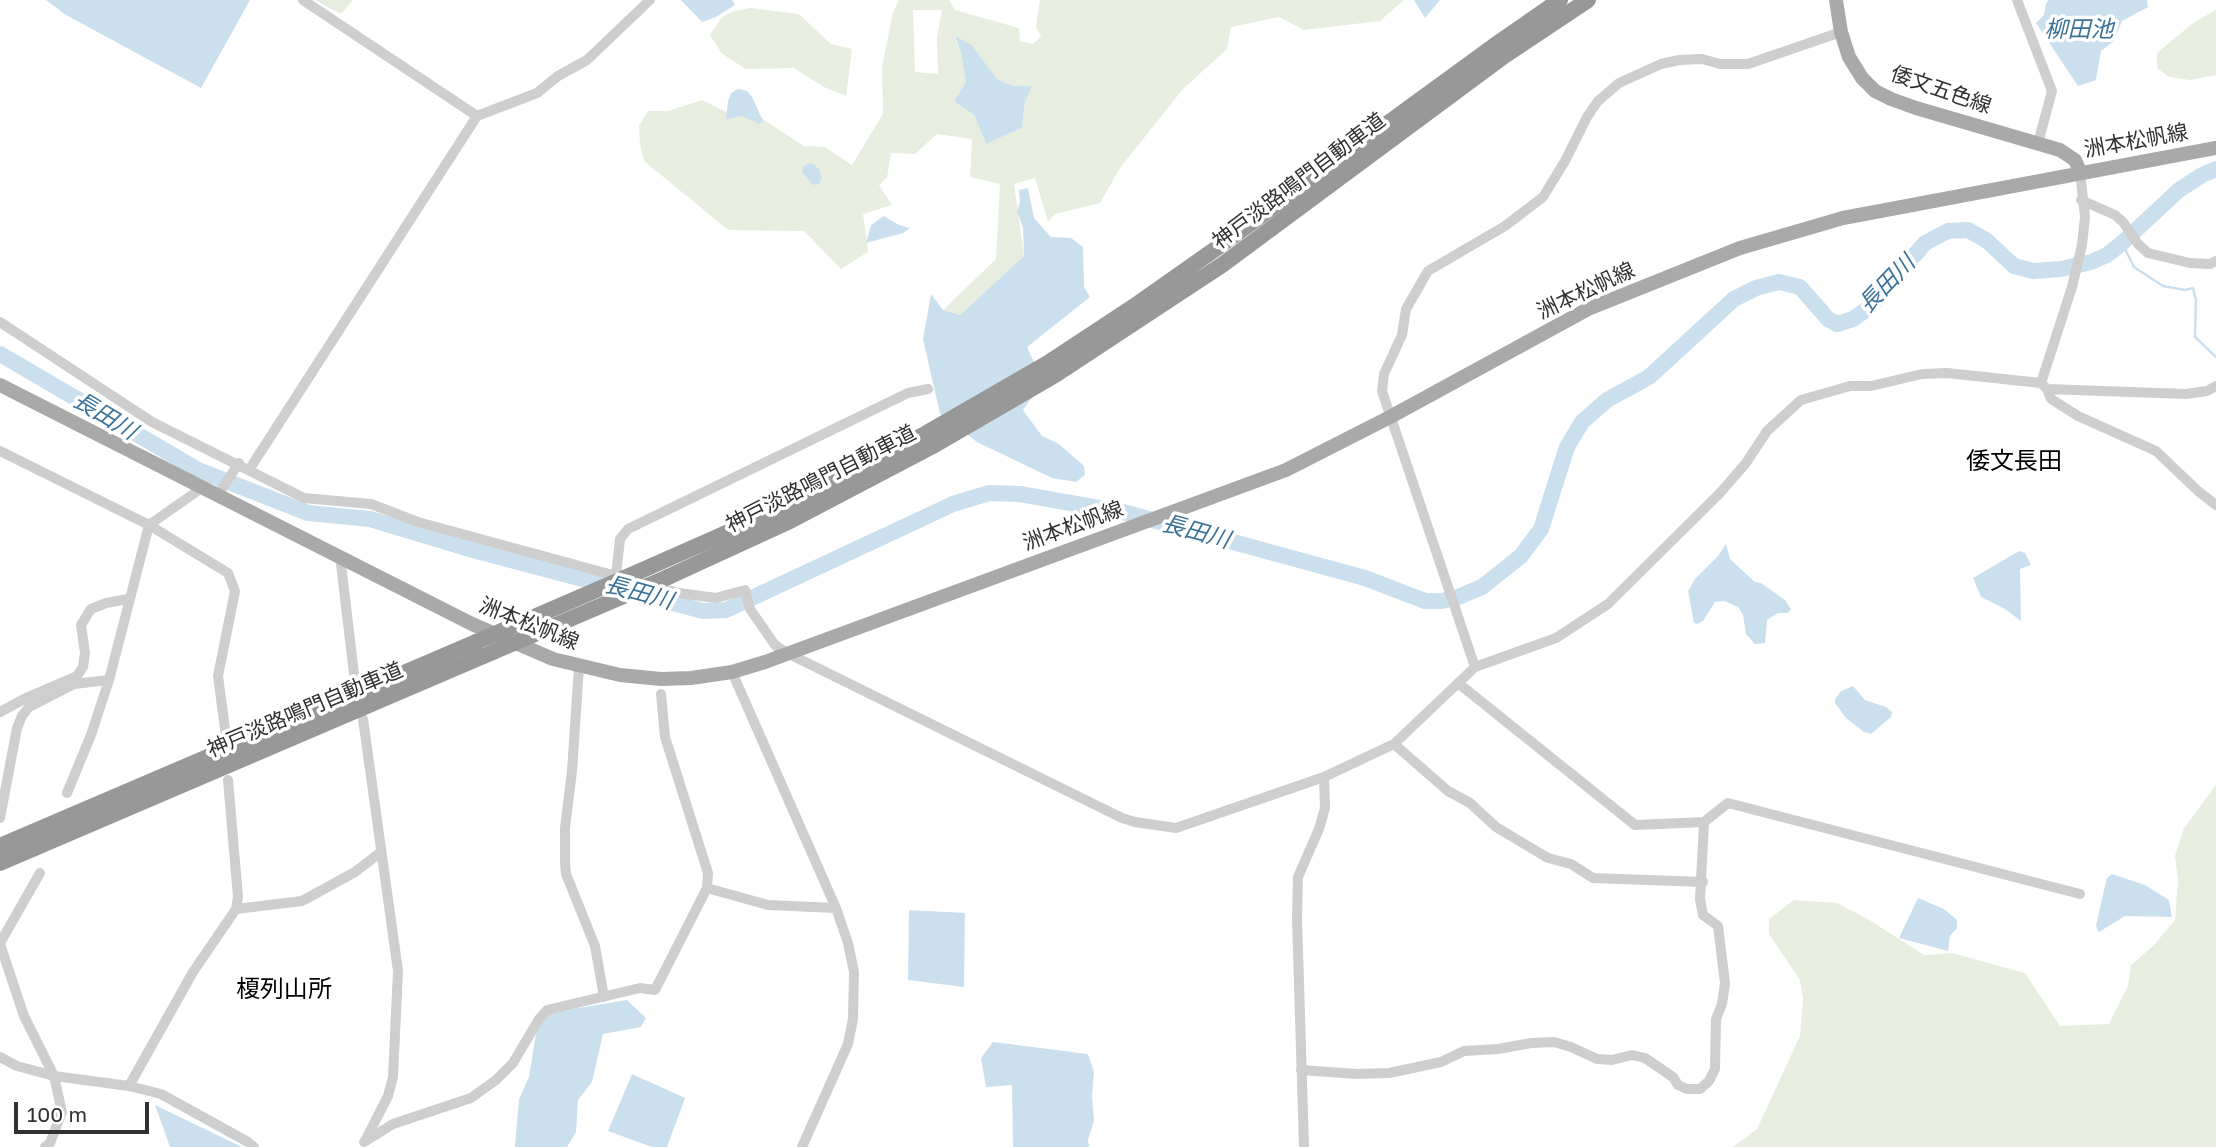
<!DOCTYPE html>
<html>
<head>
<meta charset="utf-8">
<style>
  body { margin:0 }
  #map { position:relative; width:2216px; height:1147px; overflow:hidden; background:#fff; font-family:"Golos Text",sans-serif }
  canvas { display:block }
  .scale { position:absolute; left:14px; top:1102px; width:135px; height:32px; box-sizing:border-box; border:4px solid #313131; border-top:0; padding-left:9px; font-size:21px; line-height:24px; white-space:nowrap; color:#313131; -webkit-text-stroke:5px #fff; paint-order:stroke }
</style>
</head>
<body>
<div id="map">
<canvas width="2216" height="1147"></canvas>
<div class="scale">100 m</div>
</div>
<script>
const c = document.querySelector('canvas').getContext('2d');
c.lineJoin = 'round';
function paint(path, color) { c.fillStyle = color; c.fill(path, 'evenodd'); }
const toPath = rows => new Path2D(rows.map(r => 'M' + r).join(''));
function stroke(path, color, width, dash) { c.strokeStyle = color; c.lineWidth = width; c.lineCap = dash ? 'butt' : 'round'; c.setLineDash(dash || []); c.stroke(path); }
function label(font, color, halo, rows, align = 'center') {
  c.font = font + ' "Golos Text","Noto Sans JP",sans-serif'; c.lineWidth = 7; c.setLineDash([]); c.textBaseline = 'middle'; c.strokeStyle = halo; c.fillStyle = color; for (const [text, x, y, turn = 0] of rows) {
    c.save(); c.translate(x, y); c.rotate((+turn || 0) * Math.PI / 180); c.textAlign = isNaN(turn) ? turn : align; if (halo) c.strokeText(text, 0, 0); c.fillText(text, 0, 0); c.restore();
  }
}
const green = toPath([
  [315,0,353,0,341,14],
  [899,0,949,0,955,10,1019,28,1020,41,1033,44,1041,36,1036,27,1040,0,1404,0,1380,21,1304,30,1279,17,1231,27,1227,49,1183,89,1120,168,1100,203,1055,214,1048,222,1035,178,1014,184,1024,256,960,315,943,310,996,259,1000,184,970,177,972,139,937,134,915,154,891,153,887,178,879,185,892,205,863,214,868,252,841,269,804,231,728,230,644,161,640,144,639,126,648,111,668,111,702,100,732,115,755,114,804,146,825,147,852,165,883,114,882,67,893,12],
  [913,10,942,10,937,37,938,74,915,72],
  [955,37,972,45,997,79,1013,86,1025,102,1022,128,986,144,974,115,954,101,966,82,961,53],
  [751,8,799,14,831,44,852,49,846,96,824,87,794,68,746,69,722,54,710,35,722,17,734,11],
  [2216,10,2216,75,2190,80,2169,77,2157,68,2157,53,2193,23],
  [2216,785,2216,1147,1733,1147,1757,1129,1800,1036,1803,999,1800,980,1769,934,1769,919,1794,900,1837,903,1871,921,1924,955,1952,953,2025,973,2060,1026,2109,1024,2128,986,2131,965,2153,946,2175,920,2178,880,2175,856,2184,828]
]);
const water = toPath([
  [46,0,250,0,201,88,66,15],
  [681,0,732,0,735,5,716,17,702,22],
  [1414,0,1440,0,1425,18],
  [2049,0,2147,0,2148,7,2122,21,2114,41,2101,51,2096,80,2078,86,2036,23,2044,15,2046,3],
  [955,36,972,45,997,79,1013,86,1032,86,1025,102,1022,128,986,144,974,115,954,101,966,82,961,53],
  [738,89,747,91,752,97,763,121,760,124,742,116,726,119,728,101,731,93],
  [808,164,814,164,819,170,822,178,819,184,813,185,802,172,803,166],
  [1028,188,1034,218,1051,237,1071,238,1083,247,1084,287,1090,297,1027,347,1039,373,1035,393,1023,410,1042,436,1059,444,1084,466,1085,475,1076,482,1052,478,977,442,940,414,923,339,931,294,943,310,960,315,1024,256,1023,228,1017,211,1020,202,1019,190],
  [884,216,899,225,910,228,903,233,866,243,871,225],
  [1726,544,1730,559,1755,582,1761,583,1785,600,1791,609,1788,613,1778,613,1767,620,1765,643,1755,644,1746,634,1743,615,1738,607,1724,601,1715,602,1703,621,1697,624,1694,623,1688,591,1695,579,1718,556],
  [2019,551,2025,553,2031,565,2020,569,2021,621,2005,609,1981,597,1973,578],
  [1853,686,1865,700,1886,707,1892,712,1891,717,1871,734,1864,732,1846,718,1835,703,1835,699,1841,691],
  [2112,874,2145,885,2169,900,2172,917,2125,916,2099,932,2096,926,2104,890,2107,878],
  [1918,898,1944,909,1957,920,1957,928,1950,936,1948,951,1899,938],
  [909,910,965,913,964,987,908,980],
  [627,1000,646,1018,641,1027,603,1034,592,1082,578,1100,576,1132,567,1147,515,1147,519,1099,529,1077,536,1034,542,1014],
  [993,1042,1088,1054,1094,1072,1092,1096,1094,1121,1088,1140,1089,1147,1013,1147,1012,1085,986,1087,981,1058],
  [632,1074,685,1098,667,1147,652,1147,608,1131],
  [155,1105,242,1147,170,1147]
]);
const stream = toPath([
  [2122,243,2134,267,2163,286,2185,290,2193,288,2196,300,2195,337,2216,357]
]);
const river = toPath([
  [0,354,198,470,308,513,370,519,473,550,703,611,726,610,953,504,989,493,1020,494,1127,513,1365,578,1425,601,1442,601,1458,597,1482,587,1521,556,1541,529,1567,447,1582,422,1607,400,1649,377,1734,299,1756,288,1779,282,1800,287,1828,319,1837,324,1853,319,1870,307,1925,243,1948,231,1968,230,1986,240,2014,266,2033,271,2061,269,2091,262,2107,255,2122,243,2179,190,2202,175,2216,169]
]);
const minor = toPath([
  [303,0,477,116],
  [2017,0,2052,91,2038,143],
  [2081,200,2115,215,2123,222,2138,244,2148,253,2190,263,2210,264,2216,261],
  [0,322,152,422,304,498,371,504,418,522,624,578],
  [2041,383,2072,287,2082,245,2085,217,2080,172],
  [2047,389,2186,394,2207,391,2216,386],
  [0,451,149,525,228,573,235,591,218,676,226,736],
  [249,470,477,116,537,93,558,76,587,60,650,0],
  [217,496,239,463],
  [340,556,355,682],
  [616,576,620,539,628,529,908,393,928,389],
  [650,585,679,593,716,598,745,590,750,609,775,645,787,653,1122,818,1135,822,1176,828,1324,777,1394,744,1475,667,1556,638,1608,604,1720,493,1746,463,1767,431,1801,400,1850,386,1871,386,1922,374,1947,373,2041,383,2047,389,2051,399,2078,416,2156,451,2198,491,2216,505],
  [579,667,572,771,565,828,565,862,566,874,595,946,604,997],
  [1475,667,1382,391,1384,374,1402,335,1406,309,1428,271,1505,226,1543,197,1565,161,1587,117,1598,101,1619,83,1661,64,1679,60,1702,59,1720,64,1748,64,1841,32],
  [732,672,836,908,848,943,854,972,853,1019,848,1044,802,1147],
  [1458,683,1635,825,1704,822,1728,803,2080,894],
  [0,712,28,697,77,676,83,667,85,653,81,625,91,609,106,603,128,599],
  [363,719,398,971,393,1077,388,1096,365,1141],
  [1394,744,1448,791,1470,803,1496,827,1548,858,1571,864,1593,878,1703,882],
  [67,793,91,735,109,680],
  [0,818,17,728,22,716,29,707,74,684,109,680,149,525,196,492,198,487],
  [707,888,768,905,836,908],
  [236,909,302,901,355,872,381,852],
  [0,943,40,873],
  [0,944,24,1016,54,1076,62,1112,50,1143,45,1147],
  [0,1057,17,1066,54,1076,129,1086,161,1094,248,1142,254,1147],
  [1301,1070,1357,1074,1389,1073,1441,1062,1464,1051,1498,1049,1531,1043,1554,1042,1571,1047,1597,1059,1612,1060,1632,1055,1645,1058,1673,1077,1678,1085,1687,1089,1700,1089,1709,1081,1715,1069,1716,1019,1722,1004,1725,983,1718,926,1703,915,1700,899,1704,822],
  [129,1086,193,972,236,909,238,897,228,780],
  [364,1142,393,1124,471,1098,496,1080,513,1063,539,1019,547,1010,640,988,655,990,707,888,708,873,665,737,661,694],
  [1304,1147,1297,918,1298,877,1319,829,1325,808,1324,777]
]);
const major = toPath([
  [1836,0,1841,32,1849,57,1862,78,1875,91,1891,99,1916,108,2060,150,2075,160,2080,172],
  [0,385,472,624,553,659,620,675,661,679,691,678,732,672,765,662,1286,470,1390,417,1588,309,1740,248,1843,218,2216,148]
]);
const highway = toPath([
  [638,572,785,507,925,434,1048,363,1133,307,1214,250,1498,43,1560,0],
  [668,577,790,521,931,447,1055,375,1222,265,1504,56,1588,0],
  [0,846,476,642],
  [0,863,493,652]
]);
const highwayBridge = toPath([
  [476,642,638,572],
  [493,652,668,577]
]);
const streetNames = [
  ["倭文五色線",1941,90,19],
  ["洲本松帆線",2136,141,-10],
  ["神戸淡路鳴門自動車道",1299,181,-37],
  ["洲本松帆線",1586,291,-25],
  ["神戸淡路鳴門自動車道",821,479,-27],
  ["洲本松帆線",1073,526,-20],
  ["洲本松帆線",529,624,22],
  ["神戸淡路鳴門自動車道",305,710,-23]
];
const waterNames = [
  ["柳田池",2079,30],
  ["長田川",1887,284,-46],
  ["長田川",105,416,31],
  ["長田川",1196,532,15],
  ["長田川",639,593,15]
];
const quarterNames = [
  ["倭文長田",2014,461],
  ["榎列山所",284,989]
];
paint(green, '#e7eedf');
paint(water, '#cbe0ef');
stroke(stream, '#cbe0ef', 2.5);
stroke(river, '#cbe0ef', 16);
stroke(minor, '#cecece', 10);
stroke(major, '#a9a9a9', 14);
stroke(highway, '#989898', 16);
stroke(highwayBridge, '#989898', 16);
label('21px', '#313131', '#fff', streetNames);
label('italic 23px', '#3a7298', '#fff', waterNames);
label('24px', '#000', '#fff', quarterNames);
</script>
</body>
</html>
